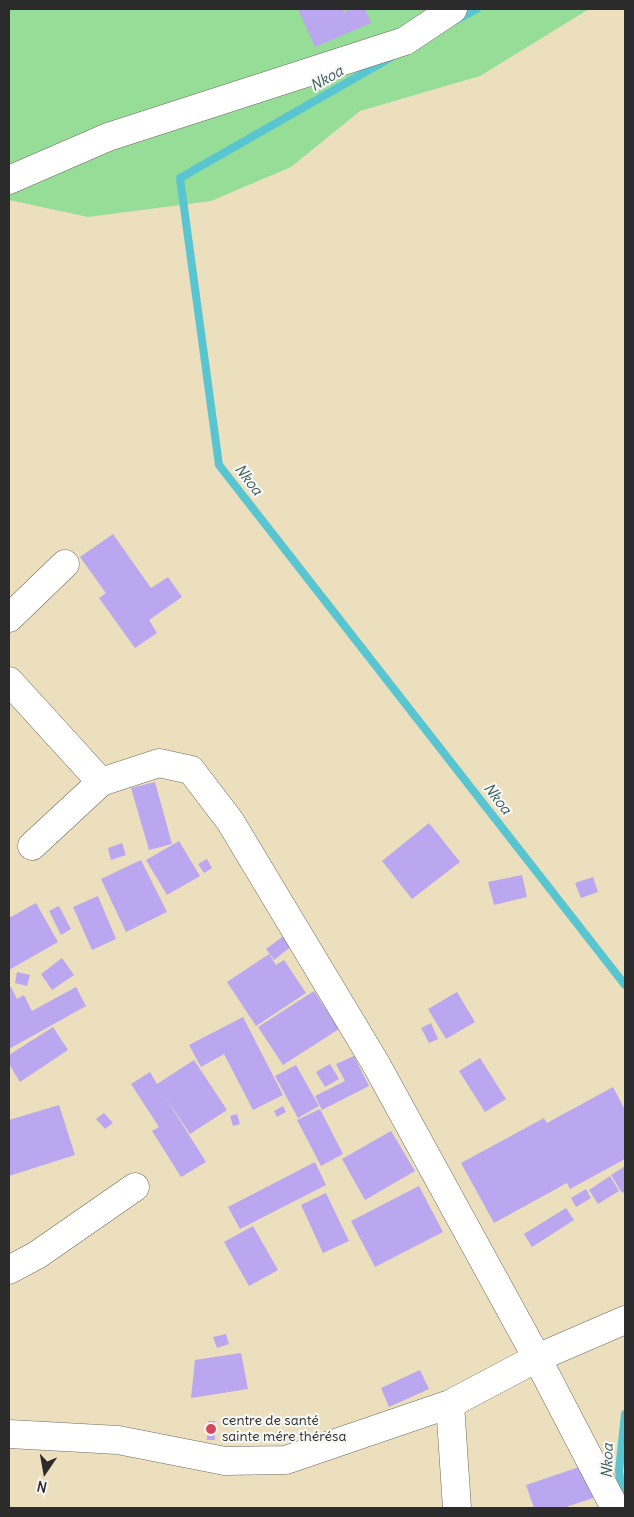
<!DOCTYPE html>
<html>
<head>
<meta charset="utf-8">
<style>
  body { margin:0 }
  #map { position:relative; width:634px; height:1517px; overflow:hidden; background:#ecdfbe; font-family:Delius,sans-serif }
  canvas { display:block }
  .frame { position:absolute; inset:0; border:10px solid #2b2b2b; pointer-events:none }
  .north { position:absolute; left:20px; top:1447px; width:50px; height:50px; -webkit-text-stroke:4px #f6f6f2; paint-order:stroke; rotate:192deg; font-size:14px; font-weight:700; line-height:20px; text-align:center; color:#2b2b2b }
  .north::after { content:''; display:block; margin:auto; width:18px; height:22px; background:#2b2b2b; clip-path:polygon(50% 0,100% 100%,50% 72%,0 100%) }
</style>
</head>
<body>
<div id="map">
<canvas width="634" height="1517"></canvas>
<div class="frame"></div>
<div class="north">N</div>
</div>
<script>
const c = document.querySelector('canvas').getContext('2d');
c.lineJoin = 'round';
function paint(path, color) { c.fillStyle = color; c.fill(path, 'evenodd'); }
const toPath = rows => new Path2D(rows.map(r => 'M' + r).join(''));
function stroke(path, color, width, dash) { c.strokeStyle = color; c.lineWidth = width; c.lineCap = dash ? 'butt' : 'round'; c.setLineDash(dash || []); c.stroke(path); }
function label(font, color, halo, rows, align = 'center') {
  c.font = font + ' Delius,sans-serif'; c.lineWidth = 4.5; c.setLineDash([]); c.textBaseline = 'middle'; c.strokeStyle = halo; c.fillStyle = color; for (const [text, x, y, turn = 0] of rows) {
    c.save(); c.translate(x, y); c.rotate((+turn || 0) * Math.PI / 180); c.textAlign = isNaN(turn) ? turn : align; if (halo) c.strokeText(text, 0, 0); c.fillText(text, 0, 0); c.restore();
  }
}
const green = toPath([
  [9,9,589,9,480,76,360,111,291,167,211,201,88,217,9,200]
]);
const stream = toPath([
  [456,20,477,9],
  [390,58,180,178,219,465,625,985],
  [623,1501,619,1471,625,1414]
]);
const building = toPath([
  [298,9,343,9,344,12,352,9,365,9,371,23,315,47],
  [113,534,151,588,168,577,182,597,149,620,157,633,135,648,99,598,106,593,80,557],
  [155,782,172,844,149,850,131,788],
  [429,823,460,862,412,899,382,861],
  [179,841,200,876,167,895,146,860],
  [122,843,126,855,111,860,108,848],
  [207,859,212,868,204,873,198,864],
  [141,860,167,912,126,932,101,879],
  [522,875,527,897,494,905,488,882],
  [593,877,598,892,581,898,575,883],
  [98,896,116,939,92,950,73,907],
  [36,903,58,942,9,970,9,918],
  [59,906,71,929,61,935,49,911],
  [289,932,297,942,274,960,266,949],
  [269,954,276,965,284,960,306,993,256,1026,227,982],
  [62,958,74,975,52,990,41,974],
  [17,972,30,975,27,986,15,983],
  [11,987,17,999,24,995,32,1011,76,987,86,1006,9,1049,9,988],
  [314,991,339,1029,283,1065,258,1027],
  [457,992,475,1022,446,1039,428,1009],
  [243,1017,283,1095,253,1110,224,1054,201,1067,189,1045],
  [431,1023,438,1039,429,1043,421,1028],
  [53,1027,68,1050,20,1082,9,1064,9,1055],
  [354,1056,369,1086,322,1110,315,1096,345,1081,336,1064],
  [480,1058,506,1099,485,1112,459,1071],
  [194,1060,227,1110,190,1134,164,1095,206,1162,181,1177,152,1131,159,1127,131,1084,150,1072,157,1084],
  [330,1064,339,1079,325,1087,316,1072],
  [296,1065,319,1106,298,1118,275,1076],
  [613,1087,625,1110,625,1159,570,1189,567,1183,494,1223,461,1163,544,1118,547,1123],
  [59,1105,75,1155,9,1176,9,1120],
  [283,1106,286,1112,277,1117,274,1111],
  [320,1109,343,1154,321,1166,297,1120],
  [104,1113,113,1123,105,1129,96,1119],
  [237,1114,240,1124,233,1126,230,1116],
  [391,1131,415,1171,365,1200,342,1159],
  [315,1162,326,1185,240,1229,228,1207],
  [625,1166,625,1191,622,1193,611,1175],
  [610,1176,619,1191,598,1204,589,1190],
  [419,1186,443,1232,375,1267,351,1221],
  [586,1189,591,1198,576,1207,571,1198],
  [326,1193,349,1241,323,1253,301,1205],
  [566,1208,574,1220,532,1247,524,1234],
  [253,1226,278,1270,249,1286,224,1242],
  [226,1334,229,1344,217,1348,213,1337],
  [241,1353,248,1389,191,1398,195,1360],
  [420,1370,429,1389,389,1407,381,1388],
  [208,1421,215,1421,215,1440,207,1440],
  [591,1463,602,1495,563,1508,534,1508,526,1485]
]);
const minor = toPath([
  [9,180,108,137,405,41,453,9],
  [9,618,65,564],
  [9,681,101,782],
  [32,846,101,782,159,763,191,770,230,821,376,1064,537,1358,615,1508],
  [9,1270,37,1255,135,1187],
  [450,1404,457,1508],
  [9,1434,118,1440,225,1461,286,1460,450,1404,537,1358,625,1320]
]);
const markers = [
  [211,1429,6,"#d1495b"]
];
const poiNames = [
  ["centre de santé",222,1421],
  ["sainte mére thérésa",222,1437]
];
const waterNames = [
  ["Nkoa",327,79,-30],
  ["Nkoa",248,480,52],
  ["Nkoa",497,799,52],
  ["Nkoa",608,1461,-88]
];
paint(green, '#96dd97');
stroke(stream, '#58c5d0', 8);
paint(building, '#baa7ef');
stroke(minor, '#6f6a5e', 29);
stroke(minor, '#fff', 28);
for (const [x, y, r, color] of markers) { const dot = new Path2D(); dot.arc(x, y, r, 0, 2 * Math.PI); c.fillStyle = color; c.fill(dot); stroke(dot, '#f6f6f2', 2); }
label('14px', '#2b2b2b', '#f6f6f2', poiNames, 'left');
label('italic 15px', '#38595d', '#f6f6f2', waterNames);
</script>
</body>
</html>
